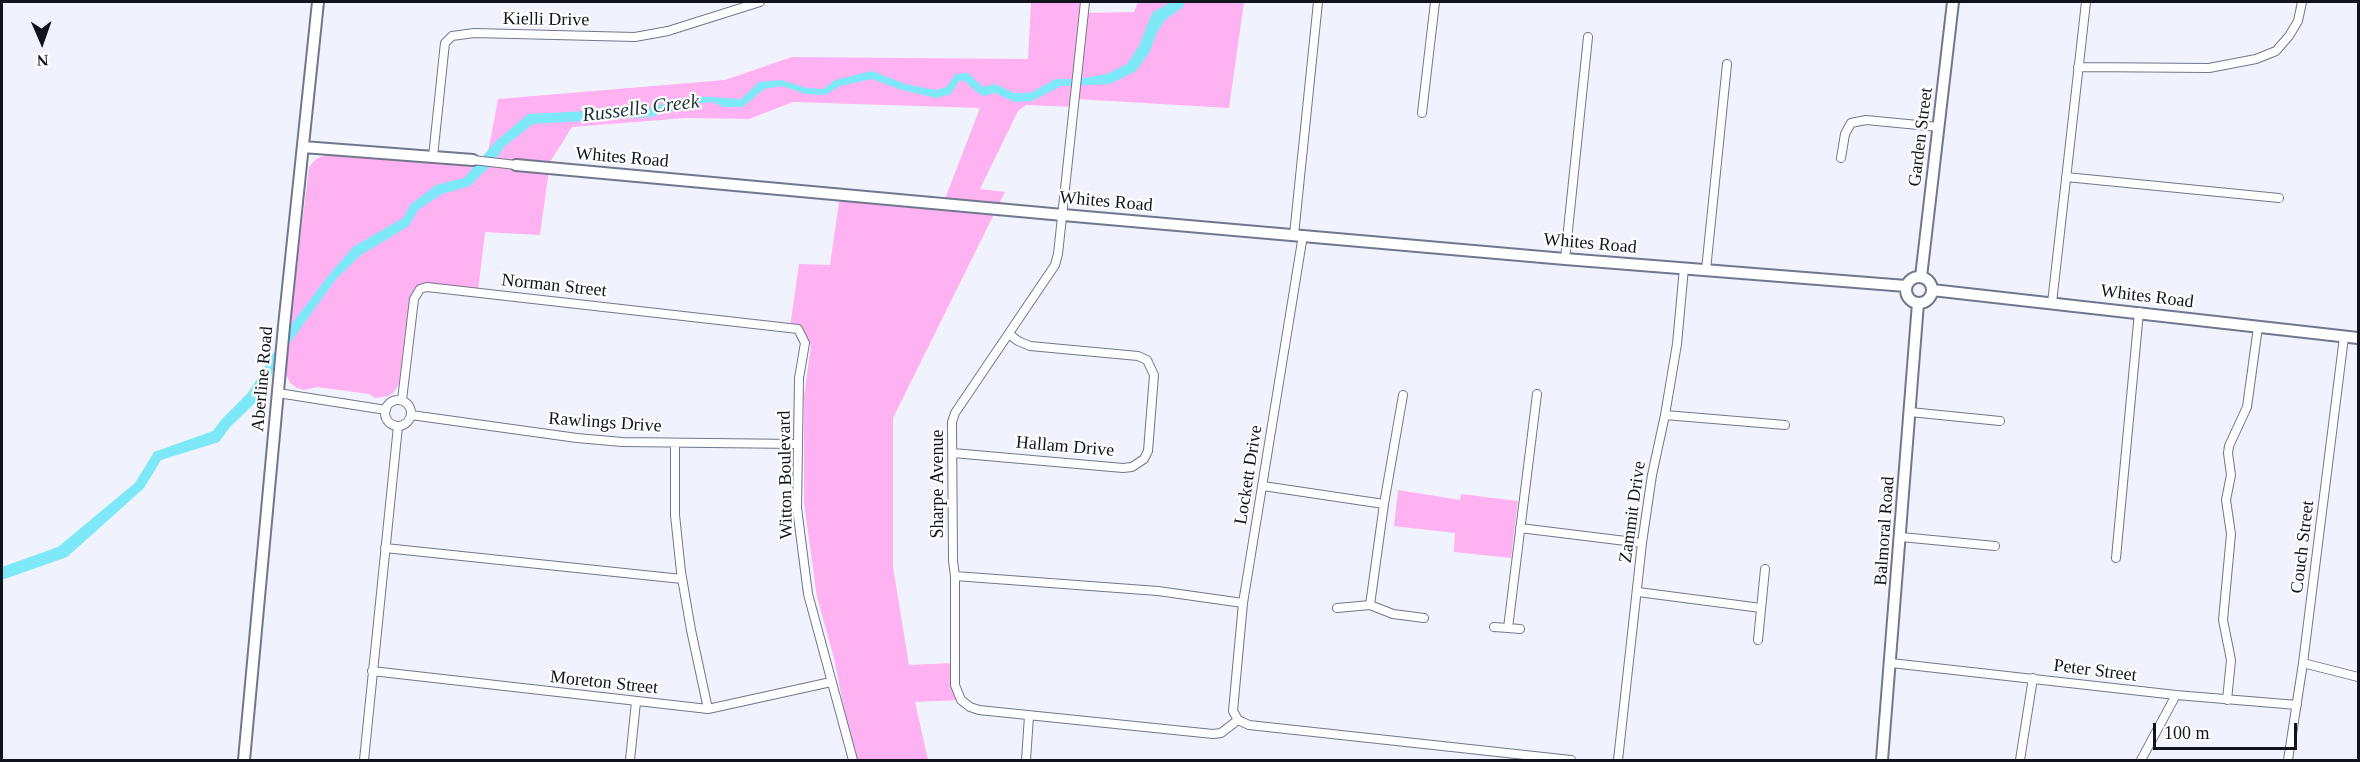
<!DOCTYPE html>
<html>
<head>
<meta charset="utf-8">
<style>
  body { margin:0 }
  #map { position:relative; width:2360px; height:762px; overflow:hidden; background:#f0f3fe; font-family:Georgia,serif }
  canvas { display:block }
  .frame { position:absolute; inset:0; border:3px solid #11141c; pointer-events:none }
  .north { position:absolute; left:12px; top:12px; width:60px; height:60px; -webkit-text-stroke:4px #fff; paint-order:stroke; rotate:178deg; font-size:16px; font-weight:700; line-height:24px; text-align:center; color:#11141c }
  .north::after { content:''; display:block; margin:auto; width:21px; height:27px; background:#11141c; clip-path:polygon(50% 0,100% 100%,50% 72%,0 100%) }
  .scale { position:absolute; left:2153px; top:723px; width:144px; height:27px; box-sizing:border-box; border:3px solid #11141c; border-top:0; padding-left:8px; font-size:18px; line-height:21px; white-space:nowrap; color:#11141c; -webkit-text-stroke:4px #fff; paint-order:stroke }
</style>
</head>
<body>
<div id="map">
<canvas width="2360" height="762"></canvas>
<div class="frame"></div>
<div class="north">N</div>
<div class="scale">100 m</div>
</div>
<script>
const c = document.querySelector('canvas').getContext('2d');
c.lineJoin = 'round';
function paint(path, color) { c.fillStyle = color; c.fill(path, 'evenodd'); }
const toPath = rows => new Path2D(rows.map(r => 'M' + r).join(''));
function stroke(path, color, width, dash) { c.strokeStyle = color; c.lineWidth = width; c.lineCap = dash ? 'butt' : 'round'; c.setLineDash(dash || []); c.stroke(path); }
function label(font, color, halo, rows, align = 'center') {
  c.font = font + ' Georgia,serif'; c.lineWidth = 4.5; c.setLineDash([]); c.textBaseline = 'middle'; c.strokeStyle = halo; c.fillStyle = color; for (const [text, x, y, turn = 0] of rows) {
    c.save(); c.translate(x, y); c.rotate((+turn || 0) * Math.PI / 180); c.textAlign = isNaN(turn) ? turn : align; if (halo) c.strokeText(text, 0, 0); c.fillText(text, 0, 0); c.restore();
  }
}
const green = toPath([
  [1031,2,1085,3,1084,13,1134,12,1138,2,1244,2,1229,108,1076,99,1075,107,1026,105,1018,111,980,189,1005,192,893,418,893,567,909,665,954,663,961,700,915,702,928,760,854,760,834,658,817,597,804,503,804,397,811,345,805,343,804,338,790,327,799,264,830,265,840,195,943,204,980,108,793,102,749,119,686,118,572,127,550,162,540,235,485,232,478,292,420,289,410,333,405,333,399,384,394,392,389,396,375,398,369,394,317,387,304,390,297,388,290,383,286,374,288,342,309,167,316,159,329,154,485,168,498,99,725,80,792,57,1028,59],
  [1398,490,1460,500,1461,494,1518,501,1511,558,1454,552,1455,533,1394,526]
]);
const water = toPath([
  [1171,2,1185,2,1183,7,1165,20,1157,32,1150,51,1136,71,1110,84,1061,86,1032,101,1015,102,995,93,983,96,974,90,965,81,959,81,951,94,936,98,902,90,872,79,840,86,825,95,806,94,782,86,764,89,743,107,724,107,712,102,695,104,650,117,533,124,504,147,494,162,470,186,442,194,418,210,409,226,361,255,336,279,282,354,257,401,230,427,219,442,161,460,144,488,67,557,2,580,2,567,58,547,135,483,154,452,213,431,221,420,248,393,293,322,328,276,353,247,403,218,411,204,436,185,464,178,495,142,528,114,648,108,694,96,741,99,759,82,781,80,807,88,823,89,835,80,872,71,905,84,936,90,946,87,956,74,968,73,983,87,995,84,1014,93,1030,93,1056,79,1078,79,1107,74,1127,64,1139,46,1152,13]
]);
const street = toPath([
  [1085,2,1058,254,1055,265,955,413,952,422,953,561,955,576,955,685,961,700,970,707,979,710,1213,734,1221,733,1238,720],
  [2078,67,2209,68,2256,59,2276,51,2289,36,2298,21,2302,2],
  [1422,113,1435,2],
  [433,157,444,52,445,43,452,36,474,33,635,37,668,31,760,2],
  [1841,158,1845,134,1851,123,1866,120,1939,127],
  [473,160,516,165],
  [2066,177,2279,198],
  [1294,235,1318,2],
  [1565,259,1588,37],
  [1706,270,1727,64],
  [2052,303,2086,2],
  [278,393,386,410],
  [402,400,414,299,420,289,427,287,798,329,805,343,799,378,797,508,808,594,853,760],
  '385 413a13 13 0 1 1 26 0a13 13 0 1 1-26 0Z',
  [1910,412,2000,421],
  [411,415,577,438,622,442,798,444],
  [1665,415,1785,425],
  [675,443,675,515,681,572,691,630,708,709],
  [953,453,1123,468,1132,467,1144,459,1148,451,1154,375,1147,360,1138,356,1030,346,1018,341,1009,334],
  [1263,486,1384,504,1370,605],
  [1384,504,1403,395],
  [1520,528,1642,543],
  [1901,537,1995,546],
  [385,548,682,579],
  [2116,558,2139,312],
  [955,576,1158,591,1243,603],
  [1638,592,1761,608],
  [1337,608,1370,605,1393,614,1424,618],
  [1494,627,1508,628,1537,394],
  [1508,628,1520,629],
  [1758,640,1765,569],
  [1891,663,2176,695,2297,705],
  [2303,663,2358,677],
  [372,671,708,709,831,682],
  [2227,700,2231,660,2223,620,2231,534,2226,500,2231,475,2228,453,2229,446,2247,407,2258,327],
  [1238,720,1233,711,1243,603,1303,235],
  [1238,720,1249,725,1571,760],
  [364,760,398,426],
  [630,760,636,702],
  [1026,760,1029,716],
  [1618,760,1642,543,1652,475,1665,415,1677,344,1684,268],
  [2020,760,2033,678],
  [2141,760,2176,695],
  [2288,760,2303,663,2344,337]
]);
const secondary = toPath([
  [303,147,473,160],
  [516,165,1063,215,1565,259,1906,286],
  '1906 290a13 13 0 1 1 26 0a13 13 0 1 1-26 0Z',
  [1921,277,1953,2],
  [1932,290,2358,338],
  [244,760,284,326,318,2],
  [1882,760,1918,303]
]);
const streetNames = [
  ["Kielli Drive",546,20,1],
  ["Garden Street",1921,137,-83],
  ["Whites Road",622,158,5],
  ["Whites Road",1106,202,5],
  ["Whites Road",1590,244,5],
  ["Norman Street",554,286,6],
  ["Whites Road",2147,297,7],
  ["Aberline Road",263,379,-85],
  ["Rawlings Drive",605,423,4],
  ["Hallam Drive",1065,447,5],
  ["Witton Boulevard",786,475,-91],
  ["Lockett Drive",1249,475,-81],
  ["Sharpe Avenue",938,484,-90],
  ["Zammit Drive",1633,512,-82],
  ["Balmoral Road",1885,531,-86],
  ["Couch Street",2303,547,-83],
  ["Peter Street",2095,671,7],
  ["Moreton Street",604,683,6]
];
const waterNames = [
  ["Russells Creek",641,109,-7]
];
paint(green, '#feb2f2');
paint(water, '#7ce8f8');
stroke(street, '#70778e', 10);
stroke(secondary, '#70778e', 14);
stroke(street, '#fff', 8);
stroke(secondary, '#fff', 10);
label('18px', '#11141c', '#fff', streetNames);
label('italic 20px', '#1a3336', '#fff', waterNames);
</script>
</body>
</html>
